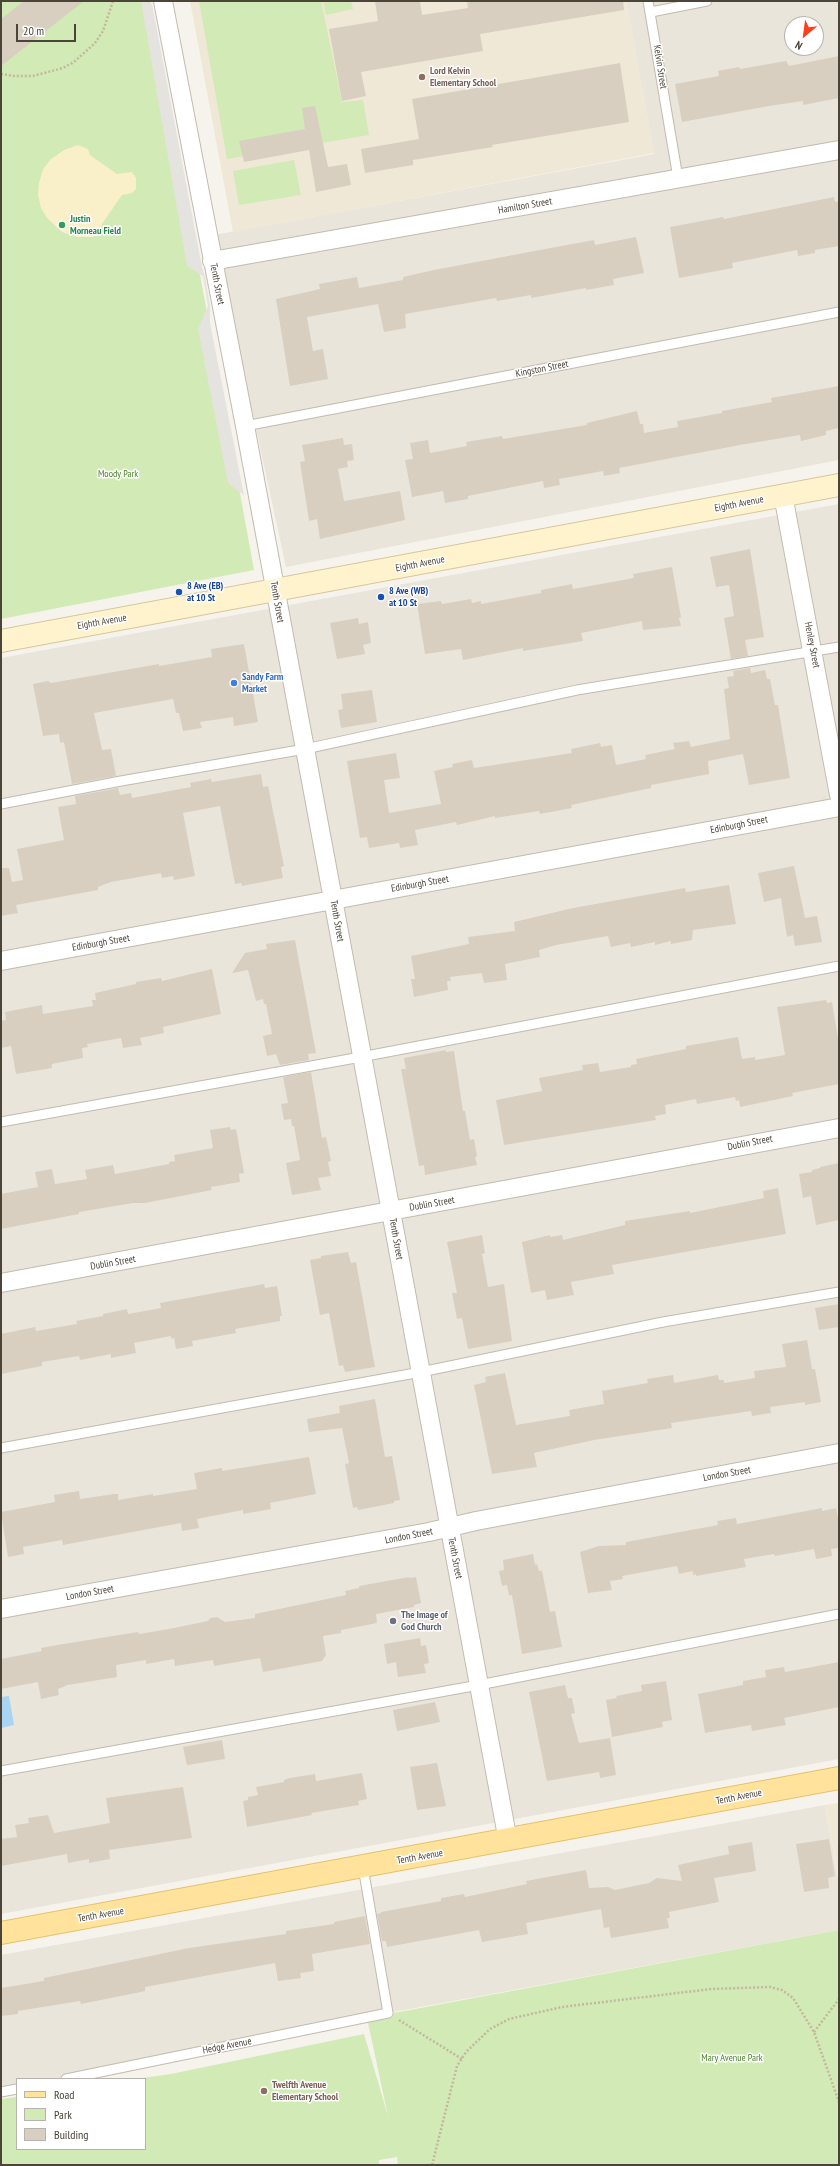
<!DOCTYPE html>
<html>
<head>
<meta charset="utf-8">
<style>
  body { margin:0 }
  #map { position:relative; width:840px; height:2166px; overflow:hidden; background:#f6f3ec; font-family:"PT Sans Narrow",sans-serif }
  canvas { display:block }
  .frame { position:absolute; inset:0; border:2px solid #4b4439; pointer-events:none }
  .legend { position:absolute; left:16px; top:2078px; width:130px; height:72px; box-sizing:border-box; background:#fff; border:1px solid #b7b4b0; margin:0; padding:5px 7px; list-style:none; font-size:12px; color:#4b4439 }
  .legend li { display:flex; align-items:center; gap:8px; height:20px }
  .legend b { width:20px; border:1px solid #b7b4b0 }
  .north { position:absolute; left:784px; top:16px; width:40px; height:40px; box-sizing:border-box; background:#fff; border:1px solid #b7b4b0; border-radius:50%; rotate:209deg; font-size:11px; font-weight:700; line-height:16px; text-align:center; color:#4b4439 }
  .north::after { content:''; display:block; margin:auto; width:14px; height:18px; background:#fc3f1d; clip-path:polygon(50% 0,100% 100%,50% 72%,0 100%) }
  .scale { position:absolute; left:16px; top:24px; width:60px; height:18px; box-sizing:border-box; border:2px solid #4b4439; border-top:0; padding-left:5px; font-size:12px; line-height:14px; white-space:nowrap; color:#4b4439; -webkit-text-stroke:3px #fff; paint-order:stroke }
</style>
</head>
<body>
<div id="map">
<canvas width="840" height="2166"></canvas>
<div class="frame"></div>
<ul class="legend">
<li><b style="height:5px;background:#ffe39c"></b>Road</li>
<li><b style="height:11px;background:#d2eab5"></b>Park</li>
<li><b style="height:11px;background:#d8cfc1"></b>Building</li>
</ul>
<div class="north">N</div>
<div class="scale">20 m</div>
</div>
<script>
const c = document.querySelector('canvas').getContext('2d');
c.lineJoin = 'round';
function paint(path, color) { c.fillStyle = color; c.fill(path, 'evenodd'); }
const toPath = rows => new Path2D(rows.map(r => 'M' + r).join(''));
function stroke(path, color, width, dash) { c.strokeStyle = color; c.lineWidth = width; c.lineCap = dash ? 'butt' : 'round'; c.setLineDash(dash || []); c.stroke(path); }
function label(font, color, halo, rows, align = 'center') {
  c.font = font + ' "PT Sans Narrow",sans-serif'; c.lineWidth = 3; c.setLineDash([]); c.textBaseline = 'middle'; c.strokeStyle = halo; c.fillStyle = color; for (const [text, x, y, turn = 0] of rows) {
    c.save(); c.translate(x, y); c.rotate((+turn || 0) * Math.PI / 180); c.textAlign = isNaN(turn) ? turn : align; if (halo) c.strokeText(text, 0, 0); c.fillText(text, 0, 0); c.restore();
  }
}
const residential = toPath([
  [626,1,839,1,839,460,286,567,214,235,654,154],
  [792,24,816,24,816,48,792,48],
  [839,504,839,1759,1,1914,1,658],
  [825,1805,839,1883,839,1930,388,2013,66,2079,17,2079,17,2089,1,2092,1,1955]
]);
const education = toPath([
  [190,1,626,1,654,153,233,232],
  [839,1803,839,1880,825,1805]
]);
const green = toPath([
  [1,1,150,1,254,570,1,619],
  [199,1,321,1,342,102,363,100,369,135,227,159],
  [323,1,351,1,353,9,326,15],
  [294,160,301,195,239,205,233,171],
  [839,1930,839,2165,398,2165,397,2157,379,2160,379,2165,1,2165,1,2099,17,2097,17,2149,145,2149,145,2079,135,2079,171,2074,364,2034,388,2116,367,2018]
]);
const sand = toPath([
  [78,145,88,149,90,155,117,174,132,172,136,178,136,189,132,193,122,195,102,224,100,235,92,237,78,237,62,232,47,218,41,208,38,195,39,183,43,169,51,159,64,150]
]);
const parking = toPath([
  [141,1,152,4,202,267,205,277,210,306,210,323,244,495,228,483,198,329,208,306,203,276,187,266]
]);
const water = toPath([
  [9,1696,14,1725,1,1728,1,1697]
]);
const building = toPath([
  [24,1,84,1,1,66,1,19],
  [375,1,420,1,422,15,468,8,467,1,623,1,624,10,480,34,483,51,361,72,366,96,342,101,329,29,378,21],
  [839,56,839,98,803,105,803,101,769,106,682,122,675,84,719,76,718,71,739,67,740,69,786,61,789,66],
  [620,63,629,122,492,145,493,147,413,160,413,165,365,173,361,149,419,139,412,99],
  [315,106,328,167,347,164,351,185,316,192,309,150,244,162,239,141,305,129,302,108],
  [834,197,835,202,839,201,839,246,815,250,815,253,798,256,797,250,732,263,733,268,679,278,670,227,723,217,724,219],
  [636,237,644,273,613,279,614,285,586,290,586,288,531,298,531,295,497,301,496,298,405,314,406,328,384,332,378,304,307,317,313,351,323,349,328,379,290,386,276,299,320,289,319,284,357,277,359,288,403,280,403,277,434,270,545,249,594,240,595,245],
  [839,386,839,428,826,431,826,435,801,441,800,435,740,445,619,468,620,473,604,476,603,471,559,479,560,485,544,488,543,481,468,496,468,499,445,503,443,491,412,497,405,460,413,459,410,443,428,440,430,453,467,446,466,442,502,436,503,439,587,425,587,423,637,411,640,424,643,424,644,433,678,427,677,421,722,413,722,411,772,402,771,398],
  [343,438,344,445,352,444,354,460,347,461,348,467,338,469,344,501,400,491,405,520,320,539,317,519,309,521,300,462,305,461,302,445],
  [750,549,764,637,745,640,748,656,731,659,724,618,734,616,729,585,716,587,710,557],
  [672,567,681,617,679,618,681,626,643,630,642,621,581,633,583,641,523,651,523,648,463,660,461,649,425,654,417,604,441,601,442,604,471,599,472,603,481,601,481,604,541,593,541,590,572,584,573,589,634,578,633,574],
  [358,618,359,624,368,622,371,643,363,645,365,654,337,659,330,623],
  [244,644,258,722,234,726,233,717,200,722,202,728,183,731,179,713,176,713,173,699,94,713,102,750,111,749,116,776,72,784,64,742,60,743,59,734,43,736,33,684,48,681,51,683,159,664,159,666,212,657,211,649],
  [750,668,751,673,765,670,767,679,770,679,775,705,778,705,790,778,749,785,743,754,708,761,709,774,651,785,651,788,571,805,572,808,540,814,539,811,495,818,495,816,457,825,456,822,415,830,418,845,400,848,399,843,369,848,367,837,360,838,347,761,396,753,400,778,384,780,389,813,441,804,434,771,453,767,452,764,472,760,474,768,572,753,571,749,600,743,601,747,612,745,616,765,646,759,645,755,675,749,673,743,689,741,691,747,730,739,724,689,729,688,727,677,734,676,733,671],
  [372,690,377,722,341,728,338,710,343,709,341,694],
  [261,774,263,787,268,786,284,866,281,867,283,878,242,886,241,883,235,884,220,806,183,813,195,876,174,880,173,876,162,878,161,873,111,882,98,887,98,890,16,905,18,913,1,916,1,868,9,868,12,882,23,880,17,849,64,840,58,807,76,804,75,796,118,788,120,795,131,793,132,798,191,787,190,783,211,779,212,782],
  [794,866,805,918,817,916,822,942,795,946,793,935,787,937,781,898,764,902,758,873],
  [729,885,736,924,693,930,692,940,671,944,671,941,655,945,655,942,631,947,630,943,611,947,608,936,556,945,539,950,540,957,505,964,507,980,484,983,482,973,450,977,451,981,447,981,448,990,414,997,411,979,415,979,411,956,469,944,468,937,515,931,514,922,573,908,685,888,686,892],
  [295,940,316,1053,308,1054,309,1060,280,1065,276,1054,267,1056,263,1036,272,1034,266,1004,264,1004,263,999,256,1001,248,970,232,973,245,953,267,949,266,944],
  [212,969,221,1014,163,1027,164,1033,140,1038,142,1045,123,1048,121,1038,87,1044,88,1047,82,1048,83,1058,52,1064,52,1068,16,1074,11,1046,1,1048,1,1021,6,1020,5,1012,42,1005,43,1014,93,1006,92,1000,96,1000,95,993,136,984,136,982,161,978,162,981],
  [826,1000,827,1003,832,1002,839,1045,839,1084,792,1093,793,1096,740,1107,739,1100,736,1101,735,1097,697,1104,696,1099,665,1105,666,1114,655,1116,656,1120,504,1145,496,1100,542,1091,539,1078,583,1070,582,1065,598,1063,600,1072,631,1067,631,1065,637,1064,636,1059,686,1049,686,1046,738,1037,742,1059,755,1057,755,1060,785,1055,777,1007],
  [446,1050,446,1052,454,1051,463,1111,465,1111,470,1140,474,1139,477,1156,475,1157,477,1165,425,1175,424,1165,419,1166,401,1069,406,1069,404,1058],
  [311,1072,322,1138,326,1137,331,1161,328,1162,331,1176,318,1178,321,1190,292,1195,286,1163,300,1160,294,1126,292,1126,291,1119,284,1120,281,1104,288,1103,283,1077],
  [230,1127,231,1130,236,1129,244,1173,239,1174,240,1182,211,1187,212,1190,145,1203,133,1203,79,1212,79,1214,1,1229,1,1194,38,1187,35,1172,52,1169,55,1184,87,1179,85,1170,113,1165,115,1174,169,1164,169,1162,175,1161,174,1155,213,1148,210,1130],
  [839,1163,839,1220,816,1225,811,1196,803,1198,799,1174,812,1172,812,1170,820,1168,820,1167],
  [778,1188,786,1234,612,1265,614,1274,571,1282,574,1295,547,1300,545,1290,531,1293,522,1242,550,1235,550,1237,562,1235,563,1240,625,1225,625,1221,690,1211,690,1213,764,1198,763,1191],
  [482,1235,485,1253,482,1254,488,1287,504,1284,512,1341,468,1349,462,1318,457,1319,452,1293,457,1293,447,1242],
  [348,1252,351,1263,356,1262,375,1367,345,1372,343,1365,339,1366,329,1313,320,1315,310,1260,321,1258,321,1256],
  [264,1284,265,1288,277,1286,282,1316,280,1316,280,1321,235,1329,236,1333,192,1341,193,1346,176,1349,174,1338,171,1339,171,1336,134,1343,136,1353,111,1358,111,1354,80,1360,79,1356,42,1362,42,1366,1,1374,1,1334,35,1327,36,1331,77,1324,76,1321,103,1316,103,1314,127,1309,128,1314,161,1308,160,1303],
  [839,1304,839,1327,819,1330,815,1308],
  [807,1340,812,1369,815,1369,821,1402,805,1405,805,1402,770,1407,771,1413,752,1416,751,1411,671,1423,672,1428,594,1440,534,1453,537,1467,492,1474,474,1385,486,1382,485,1377,505,1373,516,1425,570,1416,569,1410,604,1404,602,1391,648,1383,647,1379,673,1375,674,1383,718,1375,719,1380,724,1380,724,1383,755,1378,754,1371,786,1367,782,1344],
  [375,1399,385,1457,392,1456,400,1500,394,1501,394,1503,358,1510,357,1507,353,1508,345,1464,349,1463,342,1428,309,1432,307,1419,340,1413,339,1406],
  [309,1457,316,1494,270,1503,271,1509,243,1514,243,1510,197,1519,199,1528,182,1531,181,1523,63,1545,62,1540,23,1547,24,1554,8,1557,1,1512,55,1502,54,1495,79,1491,80,1499,114,1494,118,1494,118,1500,153,1494,153,1496,197,1489,194,1473,222,1468,222,1471],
  [822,1508,822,1511,836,1508,839,1523,839,1548,831,1549,832,1556,816,1559,814,1549,775,1556,774,1554,744,1559,746,1567,696,1576,696,1574,693,1575,693,1571,679,1574,677,1566,622,1576,623,1579,610,1581,612,1590,588,1593,580,1552,599,1546,626,1545,626,1542,718,1525,717,1521,736,1518,737,1524],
  [533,1554,535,1565,537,1564,539,1571,542,1571,550,1612,555,1611,562,1647,522,1654,512,1595,509,1595,507,1585,502,1586,499,1571,504,1570,503,1560],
  [409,1577,409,1578,416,1577,421,1603,414,1605,414,1607,376,1614,377,1623,341,1630,341,1633,323,1636,326,1655,322,1661,263,1672,260,1658,214,1666,213,1660,175,1666,174,1659,146,1664,146,1660,116,1665,117,1677,68,1685,58,1689,59,1695,41,1699,38,1682,1,1689,1,1659,42,1651,41,1648,57,1645,138,1632,139,1634,169,1629,208,1621,210,1618,217,1617,225,1622,255,1618,255,1614,346,1595,345,1591,359,1588,359,1586],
  [420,1638,421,1646,426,1645,429,1663,424,1664,426,1673,398,1677,396,1662,387,1664,384,1644],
  [839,1662,839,1707,784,1718,786,1725,752,1731,751,1725,705,1733,698,1694,743,1685,743,1681,766,1677,765,1670,784,1667,785,1672],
  [666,1681,672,1720,662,1722,663,1727,612,1737,606,1700,617,1698,616,1696,642,1691,641,1685],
  [565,1685,568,1698,572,1698,575,1713,571,1714,579,1743,610,1738,616,1775,600,1778,599,1772,547,1781,529,1692],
  [435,1702,440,1722,397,1731,393,1710],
  [222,1740,225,1759,187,1765,183,1747],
  [437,1763,446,1806,417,1810,410,1767],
  [362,1773,367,1799,358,1801,359,1805,311,1813,312,1815,247,1827,243,1801,248,1800,248,1797,258,1795,256,1787,284,1782,284,1780,290,1778,315,1774,316,1781],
  [183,1787,192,1838,109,1850,110,1859,89,1863,89,1859,68,1863,67,1854,1,1866,1,1839,17,1837,15,1825,29,1823,28,1818,48,1815,54,1833,110,1823,106,1798],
  [829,1839,835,1876,828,1878,829,1888,804,1892,796,1844],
  [752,1842,756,1871,714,1878,719,1902,669,1912,670,1918,667,1918,669,1928,611,1938,609,1927,604,1928,601,1909,526,1923,528,1934,482,1942,479,1930,387,1947,386,1941,382,1941,377,1914,381,1913,381,1912,441,1901,441,1898,464,1894,465,1897,527,1884,526,1881,586,1870,589,1888,608,1887,615,1890,649,1883,657,1878,682,1881,678,1865,729,1854,728,1846],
  [365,1916,370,1944,312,1954,314,1971,300,1973,301,1978,278,1981,275,1963,145,1987,145,1991,141,1992,81,2004,80,2001,18,2011,18,2014,1,2016,1,1988,44,1981,44,1978,189,1948,286,1934,286,1931,334,1924,334,1922]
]);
const path = toPath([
  [1,74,14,76,33,76,63,68,74,62,95,43,103,31,113,1],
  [399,2020,462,2059],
  [814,2032,839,1999],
  [432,2165,457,2066,466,2052,490,2029,509,2019,562,2007,711,1989,770,1987,782,1990,793,1998,814,2032,839,2102]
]);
const lane = toPath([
  [648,1,678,178],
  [651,12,707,1],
  [245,426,839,312],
  [1,804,121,781,305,749,577,690,839,647],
  [1,1122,361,1057,839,966],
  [1,1448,421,1372,663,1322,839,1292],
  [1,1771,479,1685,839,1614],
  [66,2079,388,2013,363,1867],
  [1,2092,17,2089]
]);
const street = toPath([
  [163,1,245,426,508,1841],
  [212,261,839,150],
  [783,495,839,795],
  [1,961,839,807],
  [1,1283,839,1128],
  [1,1609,429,1532,476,1521,839,1453]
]);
const secondary = toPath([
  [1,641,839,485]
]);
const primary = toPath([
  [1,1933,839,1778]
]);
const markers = [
  [422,77,4,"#8d6e63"],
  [62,225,4,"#2e9e5b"],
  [179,592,4,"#1a4fb4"],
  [381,597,4,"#1a4fb4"],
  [234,683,4,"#3f7fe0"],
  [393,1621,4,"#6b7280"],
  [264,2091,4,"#8d6e63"]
];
const streetNames = [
  ["Kelvin Street",660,67,81],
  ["Hamilton Street",525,206,-10],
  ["Tenth Street",217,284,79],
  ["Kingston Street",542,369,-11],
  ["Eighth Avenue",739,504,-11],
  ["Eighth Avenue",420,564,-11],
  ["Tenth Street",277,602,80],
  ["Eighth Avenue",102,622,-10],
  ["Henley Street",812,645,79],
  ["Edinburgh Street",739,825,-11],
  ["Edinburgh Street",420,884,-10],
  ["Tenth Street",337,921,80],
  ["Edinburgh Street",101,943,-10],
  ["Dublin Street",750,1143,-11],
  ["Dublin Street",432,1204,-10],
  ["Tenth Street",396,1239,80],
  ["Dublin Street",113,1263,-10],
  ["London Street",727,1474,-10],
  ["London Street",409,1536,-11],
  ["Tenth Street",455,1558,79],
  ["London Street",90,1593,-10],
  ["Tenth Avenue",739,1797,-11],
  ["Tenth Avenue",420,1857,-10],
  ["Tenth Avenue",101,1915,-10],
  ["Hedge Avenue",227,2046,-11]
];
const educationNames = [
  ["Lord Kelvin",430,71],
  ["Elementary School",430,83],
  ["Twelfth Avenue",272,2085],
  ["Elementary School",272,2097]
];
const leisureNames = [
  ["Justin",70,219],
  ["Morneau Field",70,231]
];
const parkNames = [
  ["Moody Park",118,474],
  ["Mary Avenue Park",732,2058]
];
const transitNames = [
  ["8 Ave (EB)",187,586],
  ["at 10 St",187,598],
  ["8 Ave (WB)",389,591],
  ["at 10 St",389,603]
];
const shopNames = [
  ["Sandy Farm",242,677],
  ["Market",242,689]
];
const worshipNames = [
  ["The Image of",401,1615],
  ["God Church",401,1627]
];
paint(residential, '#eae5da');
paint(education, '#efe8d6');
paint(green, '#d2eab5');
paint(sand, '#f9efc9');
paint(parking, '#e5e3e0');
paint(water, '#a9d4f2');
paint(building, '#d8cfc1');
stroke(lane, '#c2bbae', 11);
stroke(street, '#c2bbae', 20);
stroke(secondary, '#d6c79b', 24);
stroke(primary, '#e6c16a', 24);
stroke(path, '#c4b79f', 2.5, [2, 2]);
stroke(lane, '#fff', 9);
stroke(street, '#fff', 18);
stroke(secondary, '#fff3cd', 22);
stroke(primary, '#ffe39c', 22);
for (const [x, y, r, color] of markers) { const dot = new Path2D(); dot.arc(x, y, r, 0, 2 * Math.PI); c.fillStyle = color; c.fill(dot); stroke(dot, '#fff', 1.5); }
label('10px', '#4b4439', '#fff', streetNames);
label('bold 10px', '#785e54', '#fff', educationNames, 'left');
label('bold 10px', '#27864d', '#fff', leisureNames, 'left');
label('10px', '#4a7f2a', '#fff', parkNames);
label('bold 10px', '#164399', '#fff', transitNames, 'left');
label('bold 10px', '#366cbe', '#fff', shopNames, 'left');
label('bold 10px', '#5b616d', '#fff', worshipNames, 'left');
</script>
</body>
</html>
